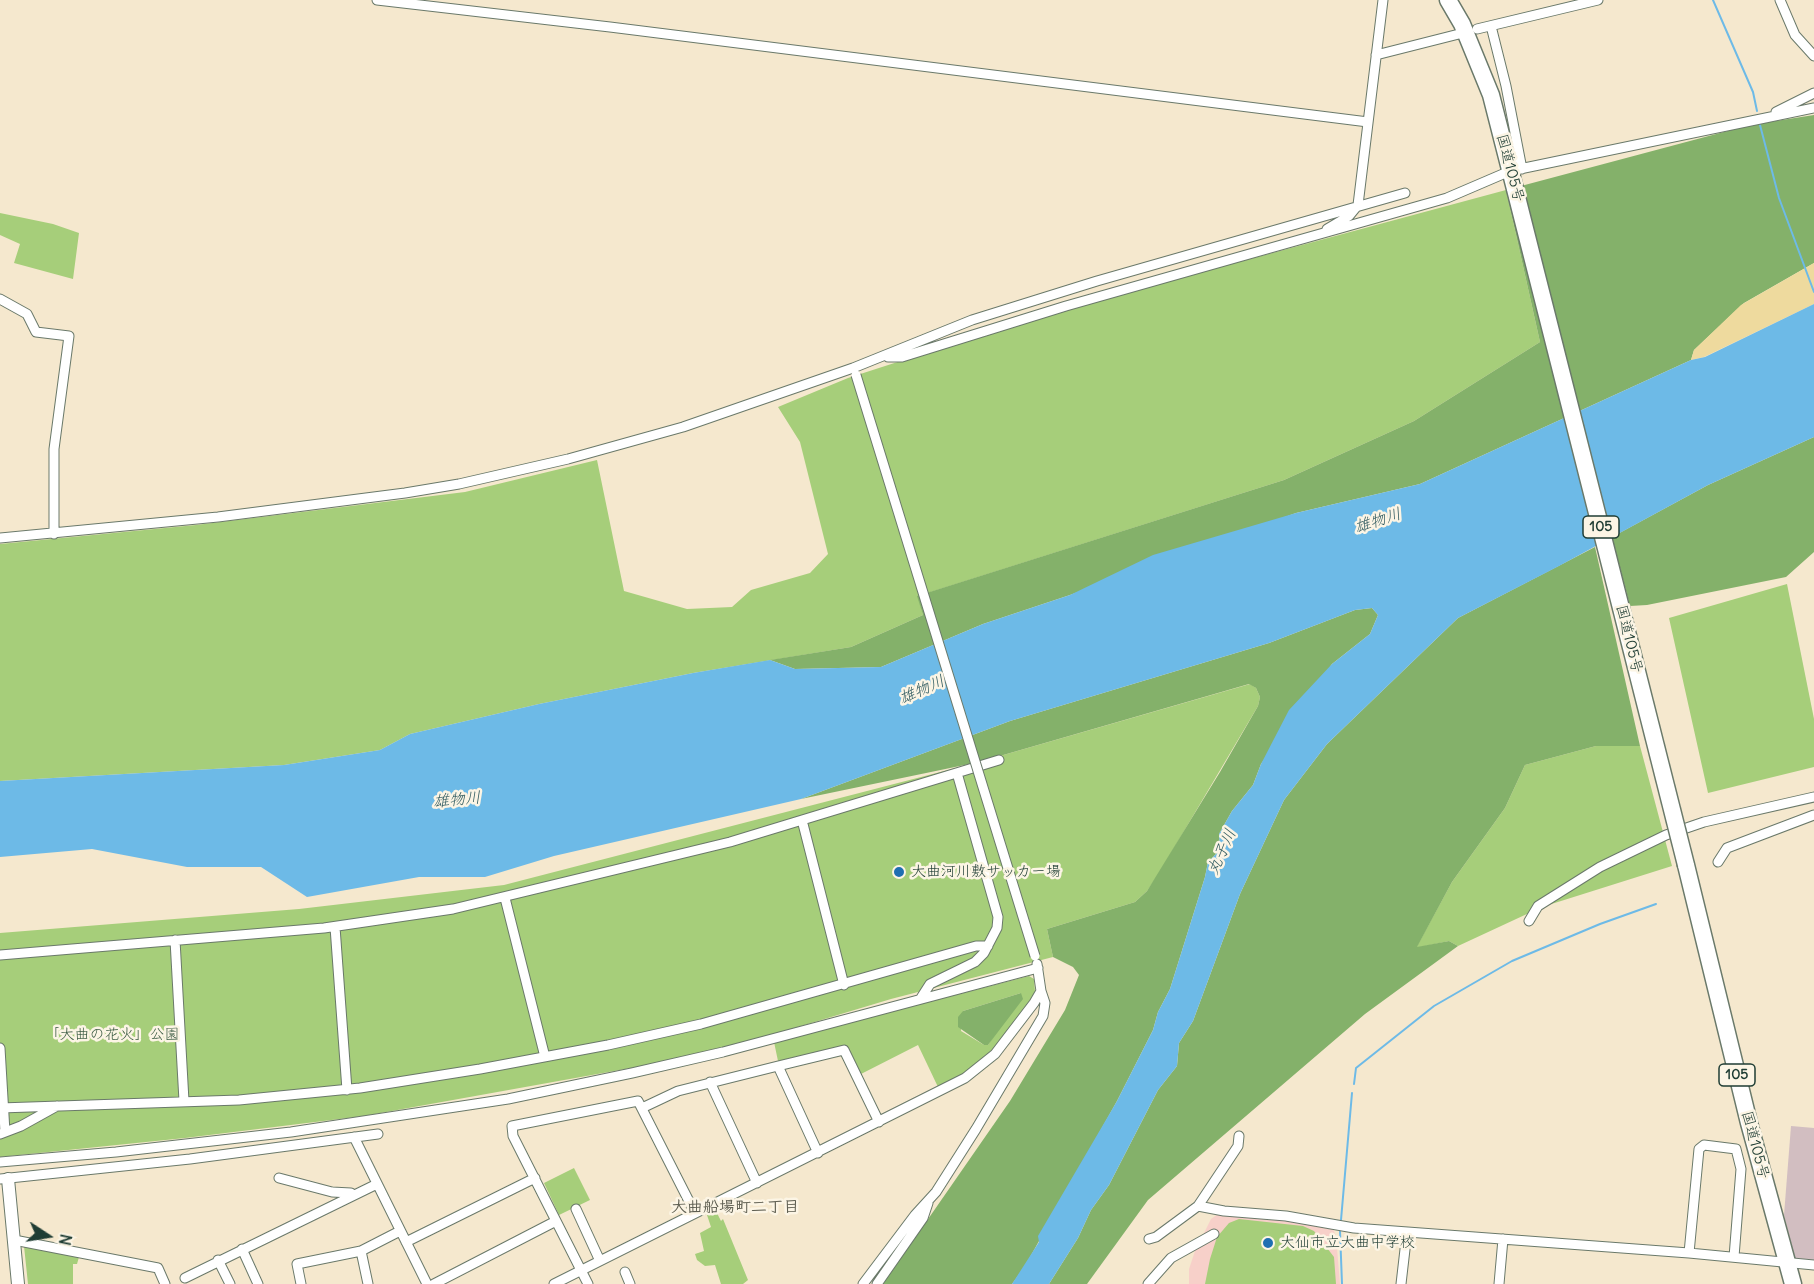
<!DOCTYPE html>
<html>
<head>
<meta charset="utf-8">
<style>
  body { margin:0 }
  #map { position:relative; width:1814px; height:1284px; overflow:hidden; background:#f5e8ce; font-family:Delius,sans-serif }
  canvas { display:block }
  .north { position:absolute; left:18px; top:1206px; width:60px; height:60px; -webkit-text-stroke:4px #fcf5e5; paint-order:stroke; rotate:102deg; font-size:16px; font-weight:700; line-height:24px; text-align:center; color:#1f3d34 }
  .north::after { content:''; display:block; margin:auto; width:21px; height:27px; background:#1f3d34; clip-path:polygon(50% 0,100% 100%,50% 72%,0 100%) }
</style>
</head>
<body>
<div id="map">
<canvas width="1814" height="1284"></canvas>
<div class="north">N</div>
</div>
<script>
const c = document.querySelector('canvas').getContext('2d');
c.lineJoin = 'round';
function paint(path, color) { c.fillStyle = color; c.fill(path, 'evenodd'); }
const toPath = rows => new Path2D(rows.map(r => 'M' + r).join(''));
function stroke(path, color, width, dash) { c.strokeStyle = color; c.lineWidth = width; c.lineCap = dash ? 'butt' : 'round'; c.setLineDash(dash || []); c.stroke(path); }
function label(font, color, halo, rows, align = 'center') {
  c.font = font + ' Delius,"Klee One",sans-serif'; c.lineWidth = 5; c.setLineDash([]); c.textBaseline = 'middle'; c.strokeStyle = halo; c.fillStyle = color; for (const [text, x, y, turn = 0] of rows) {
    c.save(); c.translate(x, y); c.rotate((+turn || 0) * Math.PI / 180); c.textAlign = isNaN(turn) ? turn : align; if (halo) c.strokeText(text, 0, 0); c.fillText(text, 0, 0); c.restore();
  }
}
const built = toPath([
  [1218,1214,1301,1222,1333,1229,1336,1236,1340,1284,1189,1284,1189,1269,1195,1251,1211,1219]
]);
const industrial = toPath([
  [1791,1126,1814,1128,1814,1261,1795,1258,1784,1215]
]);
const green = toPath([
  [1506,190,1540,342,1414,421,1284,480,918,596,923,615,851,647,693,673,539,704,410,734,380,750,284,765,0,781,0,544,196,525,465,492,597,460,624,591,687,609,732,607,751,590,810,573,828,554,800,442,778,407,848,378,1046,314],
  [0,213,53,224,79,233,73,279,14,263,20,244,0,235],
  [1787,584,1814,719,1814,767,1708,793,1669,618],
  [1250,684,1256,688,1260,697,1258,706,1158,875,1147,891,1135,902,1047,929,1053,957,891,999,758,1039,642,1066,364,1116,185,1138,0,1157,0,933,299,909,504,885,979,762],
  [1596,746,1640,746,1672,866,1542,907,1458,946,1449,941,1416,948,1452,882,1505,808,1525,765],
  [1029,976,1034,979,1035,992,1021,1015,990,1054,967,1072,938,1087,918,1045,861,1074,846,1045,778,1061,774,1042],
  [1021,993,988,1045,984,1045,961,1031,963,1011],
  [574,1168,590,1200,559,1215,544,1183],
  [716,1211,721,1221,723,1219,748,1280,743,1284,721,1284,715,1265,705,1266,697,1260,695,1254,704,1251,700,1233,711,1227,707,1215],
  [1239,1219,1303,1226,1314,1231,1334,1257,1336,1284,1205,1284,1210,1259,1217,1237,1229,1223],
  [24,1246,79,1257,77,1264,73,1264,73,1284,28,1284]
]);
const forest = toPath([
  [1814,115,1814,263,1744,303,1694,350,1691,360,1420,484,1296,513,1070,595,983,624,881,667,795,669,770,660,851,647,923,615,917,596,1284,480,1414,421,1540,342,1506,190,1750,125],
  [1814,437,1814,552,1786,577,1647,605,1630,606,1612,537,1708,485],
  [1595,547,1640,746,1596,746,1525,765,1505,808,1452,882,1417,947,1449,941,1458,946,1365,1014,1148,1200,1087,1284,1049,1284,1078,1238,1091,1210,1109,1185,1158,1090,1177,1066,1179,1043,1193,1021,1240,894,1284,800,1327,744,1458,618],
  [1372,608,1378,615,1370,634,1332,664,1261,764,1253,785,1232,811,1219,834,1220,846,1218,852,1208,862,1205,877,1170,989,1158,1012,1153,1030,1117,1101,1024,1268,1012,1284,883,1284,1010,1101,1065,1010,1079,975,1073,967,1053,957,1047,929,1135,902,1147,891,1220,772,1258,706,1260,697,1256,688,1249,684,979,762,801,799,1010,721,1269,643,1355,610],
  [1021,993,1023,999,988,1045,984,1045,958,1027,958,1017,963,1011]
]);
const sand = toPath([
  [1814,263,1814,304,1704,357,1691,360,1694,350,1741,305]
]);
const water = toPath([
  [1814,304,1814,437,1708,485,1559,566,1458,618,1327,744,1284,800,1240,894,1193,1021,1179,1043,1177,1066,1158,1090,1109,1185,1091,1210,1078,1238,1049,1284,1012,1284,1039,1242,1038,1236,1117,1101,1153,1030,1158,1012,1170,989,1205,877,1208,862,1218,852,1220,846,1219,834,1232,811,1253,785,1261,764,1289,710,1332,664,1370,634,1378,615,1372,608,1355,610,1269,643,1010,721,801,799,554,856,485,877,419,877,307,897,261,867,187,867,92,849,0,857,0,781,284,765,380,750,410,734,539,704,693,673,770,660,795,669,881,667,983,624,1070,595,1153,555,1296,513,1420,484,1691,360,1705,357]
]);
const stream = toPath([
  [1713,0,1753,92,1757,111],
  [1760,125,1779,198,1814,292],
  [1354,1084,1356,1068,1434,1006,1512,961,1600,924,1656,904],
  [1341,1220,1352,1093],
  [1340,1231,1342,1284]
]);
const street = toPath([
  [377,0,610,27,1368,122],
  [1780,0,1795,35,1814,56],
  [1491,26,1506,86,1522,169],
  [1477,29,1598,0],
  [1376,55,1459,34],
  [1776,112,1814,93],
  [1327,229,1349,216,1358,205,1383,0],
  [0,299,27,314,36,332,69,336,54,449,54,534],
  [888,357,902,357,1066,306,1447,198,1510,171,1814,108],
  [0,538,218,517,405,493,459,484,568,459,683,427,853,368,972,320,1097,281,1405,193],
  [802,820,844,985],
  [1718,862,1727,848,1814,815],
  [505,898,545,1057],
  [1529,921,1538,906,1600,867,1666,835,1704,822,1814,797],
  [335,927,347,1090],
  [175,940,184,1101],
  [0,955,324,928,453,909,730,842,999,760],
  [921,998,930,984,975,962,984,953,997,928,998,917,957,773],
  [0,1048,5,1132],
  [778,1066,844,1050,879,1122],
  [710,1082,757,1183],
  [0,1108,239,1100,360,1088,480,1069,608,1045,701,1024,976,946,988,946],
  [642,1108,678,1091,778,1066,818,1153],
  [0,1134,21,1126,57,1106],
  [354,1137,427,1284],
  [0,1162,116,1152,291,1132,508,1099,632,1073,723,1052,1038,968],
  [279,1178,332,1192,351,1193],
  [0,1179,190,1159,378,1134],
  [1198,1206,1238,1146,1239,1136],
  [576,1209,600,1261],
  [1149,1239,1156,1237,1198,1206,1224,1211,1286,1216,1354,1228,1689,1253,1814,1265],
  [14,1240,158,1268,165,1284],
  [406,1242,535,1178],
  [242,1249,258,1284],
  [361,1251,368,1284],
  [1689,1253,1699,1149,1704,1145,1736,1149,1741,1169,1734,1257],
  [218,1260,230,1284],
  [625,1272,630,1284],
  [185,1278,377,1184],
  [301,1284,297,1264,361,1251,400,1231],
  [434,1284,556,1221],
  [554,1284,965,1078,995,1054,1034,1003,1041,991,1037,964],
  [588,1284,513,1136,512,1126,638,1101,695,1213],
  [863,1284,915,1215,936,1192,976,1129,1043,1016,1045,1003,1041,991],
  [877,1284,923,1218,928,1203],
  [1148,1284,1171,1258,1214,1234],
  [1401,1284,1407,1232],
  [1499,1284,1503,1239]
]);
const secondary = toPath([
  [8,1179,18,1284]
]);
const highway = toPath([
  [1448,0,1462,24,1491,95,1515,189],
  [1686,865,1749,1123,1793,1284]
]);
const streetBridge = toPath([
  [856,375,1035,956]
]);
const highwayBridge = toPath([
  [1515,189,1686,865]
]);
const markers = [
  [899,872,6,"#1f6fb2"],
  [1268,1243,6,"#1f6fb2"]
];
const shields = [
  [1601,527,36],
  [1737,1075,36]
];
const shieldNames = [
  ["105",1601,527],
  ["105",1737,1075]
];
const streetNames = [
  ["国道105号",1510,168,75],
  ["国道105号",1629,639,76],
  ["国道105号",1755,1145,75]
];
const poiNames = [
  ["大曲河川敷サッカー場",911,872],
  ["大仙市立大曲中学校",1280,1243]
];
const parkNames = [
  ["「大曲の花火」公園",112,1035]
];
const waterNames = [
  ["雄物川",1378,521,-18],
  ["雄物川",922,690,-24],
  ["雄物川",457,800,-5],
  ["丸子川",1222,852,-66]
];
const neighbourhoodNames = [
  ["大曲船場町二丁目",735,1207]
];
paint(built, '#f7d0c9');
paint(industrial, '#d2bec1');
paint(green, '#a6ce7a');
paint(forest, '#84b16a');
paint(sand, '#eeda9e');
paint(water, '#6dbae7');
stroke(stream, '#6dbae7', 2);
stroke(street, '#6a796a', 11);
stroke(secondary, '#6a796a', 14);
stroke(highway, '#6a796a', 19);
stroke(street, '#fff', 9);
stroke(secondary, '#fff', 12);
stroke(highway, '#fff', 16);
stroke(streetBridge, '#6a796a', 11, []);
stroke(highwayBridge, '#6a796a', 19, []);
stroke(streetBridge, '#fff', 9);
stroke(highwayBridge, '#fff', 16);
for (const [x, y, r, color] of markers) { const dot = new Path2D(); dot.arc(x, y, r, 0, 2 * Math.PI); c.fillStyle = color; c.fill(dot); stroke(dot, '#fcf5e5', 2); }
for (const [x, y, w] of shields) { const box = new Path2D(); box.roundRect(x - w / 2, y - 11, w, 22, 4.5); c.fillStyle = '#fcf5e5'; c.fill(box); stroke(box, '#1f3d34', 1.5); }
label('bold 14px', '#1f3d34', null, shieldNames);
label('15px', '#1f3d34', '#fcf5e5', streetNames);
label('15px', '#1f3d34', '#fcf5e5', poiNames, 'left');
label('15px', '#3a5a42', '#fcf5e5', parkNames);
label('italic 16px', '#325c61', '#fcf5e5', waterNames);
label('bold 16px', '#5e5e51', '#fcf5e5', neighbourhoodNames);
</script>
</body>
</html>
